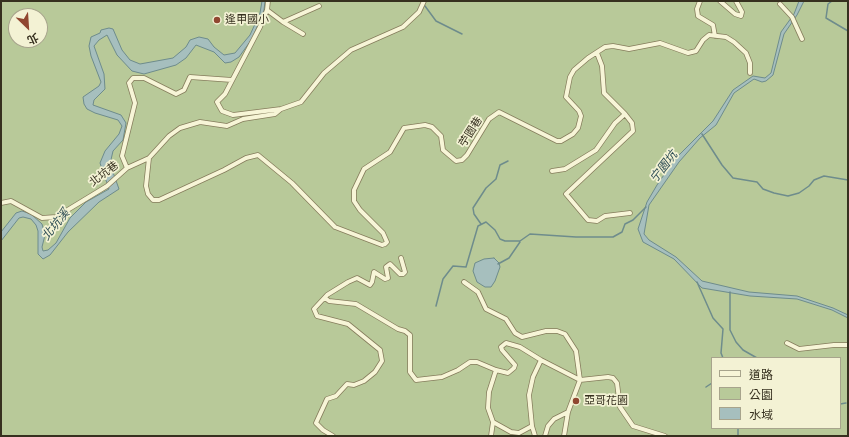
<!DOCTYPE html>
<html>
<head>
<meta charset="utf-8">
<style>
  body { margin:0 }
  #map { position:relative; width:849px; height:437px; overflow:hidden; background:#ebe9c5; font-family:Bitter,"Noto Sans TC",serif }
  canvas { display:block }
  .frame { position:absolute; inset:0; border:2px solid #36301f; pointer-events:none }
  .legend { position:absolute; left:711px; top:357px; width:130px; height:72px; box-sizing:border-box; background:#f3f2d4; border:1px solid #a7a48c; margin:0; padding:5px 7px; list-style:none; font-size:12px; color:#36301f }
  .legend li { display:flex; align-items:center; gap:8px; height:20px }
  .legend b { width:20px; border:1px solid #a7a48c }
  .north { position:absolute; left:8px; top:8px; width:40px; height:40px; box-sizing:border-box; background:#f3f2d4; border:1px solid #a7a48c; border-radius:50%; rotate:155deg; font-size:11px; font-weight:700; line-height:16px; text-align:center; color:#36301f }
  .north::after { content:''; display:block; margin:auto; width:14px; height:18px; background:#904730; clip-path:polygon(50% 0,100% 100%,50% 72%,0 100%) }
</style>
</head>
<body>
<div id="map">
<canvas width="849" height="437"></canvas>
<div class="frame"></div>
<ul class="legend">
<li><b style="height:5px;background:#f7f5d7"></b>道路</li>
<li><b style="height:11px;background:#b8c999"></b>公園</li>
<li><b style="height:11px;background:#a6bfbe"></b>水域</li>
</ul>
<div class="north">北</div>
</div>
<script>
const c = document.querySelector('canvas').getContext('2d');
c.lineJoin = 'round';
function paint(path, color) { c.fillStyle = color; c.fill(path, 'evenodd'); }
const toPath = rows => new Path2D(rows.map(r => 'M' + r).join(''));
function stroke(path, color, width, dash) { c.strokeStyle = color; c.lineWidth = width; c.lineCap = dash ? 'butt' : 'round'; c.setLineDash(dash || []); c.stroke(path); }
function label(font, color, halo, rows, align = 'center') {
  c.font = font + ' Bitter,"Noto Sans TC",serif'; c.lineWidth = 3.5; c.setLineDash([]); c.textBaseline = 'middle'; c.strokeStyle = halo; c.fillStyle = color; for (const [text, x, y, turn = 0] of rows) {
    c.save(); c.translate(x, y); c.rotate((+turn || 0) * Math.PI / 180); c.textAlign = isNaN(turn) ? turn : align; if (halo) c.strokeText(text, 0, 0); c.fillText(text, 0, 0); c.restore();
  }
}
const green = toPath([
  [1,1,848,1,848,436,1,436],
  [16,16,40,16,40,40,16,40],
  [712,358,840,358,840,428,712,428]
]);
const water = toPath([
  [262,1,265,1,264,10,252,39,239,57,231,62,225,63,214,52,196,45,186,58,176,65,144,74,132,71,117,55,107,35,99,40,94,46,104,74,105,89,94,100,93,105,121,115,126,123,123,140,113,151,110,164,119,189,99,202,68,232,50,255,43,259,38,254,38,231,36,225,31,219,23,217,19,218,1,241,1,232,16,213,22,211,31,214,42,224,45,235,42,247,43,251,48,250,56,243,70,218,86,202,109,189,100,163,105,151,119,134,122,126,118,120,95,113,87,109,84,104,83,97,99,86,101,82,91,56,89,46,91,37,100,33,101,30,109,28,113,29,122,50,130,60,140,64,173,58,186,47,190,40,199,37,208,39,214,47,224,55,235,53,250,35,260,13,262,1],
  [799,1,804,1,797,15,784,34,773,75,766,81,762,82,754,79,734,93,716,125,700,138,679,162,649,205,644,234,649,240,676,257,702,281,749,292,797,296,833,308,848,315,848,318,832,310,797,299,750,296,702,288,674,259,643,242,638,229,647,202,657,185,675,159,713,121,733,90,753,76,765,78,771,73,781,32,794,14,799,1],
  [494,258,499,263,500,267,495,281,491,287,485,287,477,282,473,271,475,263,484,259,494,258]
]);
const stream = toPath([
  [832,1,828,4,826,18,848,31],
  [425,6,436,21,462,34],
  [702,134,722,165,733,178,757,182,763,189,774,193,788,196,799,193,809,186,814,180,824,176,848,180],
  [481,224,474,214,473,208,486,188,496,179,500,165,508,161],
  [498,264,509,258,520,242],
  [697,282,713,318,723,329,721,353,723,358],
  [730,292,730,330,736,342,743,350,757,358],
  [436,306,443,279,453,266,466,267,478,226,486,222,495,230,500,239,505,241,520,241,530,234,576,237,613,237,622,232,625,224,633,220,646,207],
  [706,387,712,383],
  [840,404,846,403],
  [738,428,738,436]
]);
const minor = toPath([
  [268,1,267,10,260,27,225,94,217,102,222,111,233,115,281,109],
  [700,1,697,9,698,16,713,25,715,36],
  [720,1,735,14,741,16,742,12,736,1],
  [780,4,792,17,802,39],
  [267,10,283,22,319,6],
  [283,22,303,34],
  [597,53,602,66,604,93,625,114,632,123,633,131,566,194,588,220,597,221,605,216,630,213],
  [149,158,146,186,148,194,153,200,159,200,224,170,246,158,258,155,292,183,335,227,382,245,385,244,387,242,383,233,360,210,354,201,354,190,364,169,390,152,404,128,425,125,432,127,441,136,443,150,456,161,462,160,467,155,489,119,499,112,557,141,561,141,573,134,578,128,581,116,579,111,566,97,570,77,574,70,588,58,605,47,613,46,629,49,660,43,688,53,696,51,703,40,709,35,726,37,734,42,746,53,750,63,750,73],
  [127,168,122,156,135,103,129,83,133,78,144,78,176,94,184,90,190,77,232,80],
  [552,171,565,169,596,150,615,123,625,114],
  [1,203,11,201,42,218,56,217,107,186,127,168,149,158,169,136,180,128,200,122,227,126,243,119,275,114,281,109,301,102,324,73,351,50,403,27,419,12,424,1],
  [464,282,478,292,486,309,506,319,515,333,522,337,546,331,557,331,565,334,576,351,580,380],
  [325,298,329,301,356,304,398,329,405,331,410,335,410,372,416,380,442,377,458,370,470,362,477,362,496,370,489,392,488,408,493,422,511,432,519,433,532,426,535,436],
  [787,343,799,349,834,345,848,345],
  [496,370,508,373,514,368,515,365,502,350,501,347,506,343,520,347,541,360,580,380],
  [532,426,529,395,533,377,541,360],
  [333,436,323,430,316,423,327,399,336,396,347,384,354,385,364,381,375,372,382,361,380,350,348,324,317,316,314,309,327,295,348,282,357,278,370,285,372,282,374,272,385,279,388,278,386,267,390,264,400,274,403,274,405,272,401,258],
  [491,436,493,422],
  [545,436,548,426,554,419,568,412],
  [564,436,568,412,580,380,608,377,613,378,617,383,620,407,633,426,665,436]
]);
const markers = [
  [217,20,4,"#904730"],
  [576,401,4,"#904730"]
];
const poiNames = [
  ["逢甲國小",225,20],
  ["亞哥花園",584,401]
];
const streetNames = [
  ["苧園巷",471,132,-58],
  ["北坑巷",104,174,-37]
];
const waterNames = [
  ["宁園坑",664,167,-52],
  ["北坑溪",56,225,-51]
];
paint(green, '#b8c999');
paint(water, '#a6bfbe');
stroke(water, '#6e8c8c', 1);
stroke(stream, '#6e8c8c', 1.5);
stroke(minor, '#857c5c', 5.5);
stroke(minor, '#f7f5d7', 4);
for (const [x, y, r, color] of markers) { const dot = new Path2D(); dot.arc(x, y, r, 0, 2 * Math.PI); c.fillStyle = color; c.fill(dot); stroke(dot, '#f3f2d4', 1.5); }
label('11px', '#36301f', '#f3f2d4', poiNames, 'left');
label('11px', '#36301f', '#f3f2d4', streetNames);
label('italic 12px', '#2f4e55', '#f3f2d4', waterNames);
</script>
</body>
</html>
